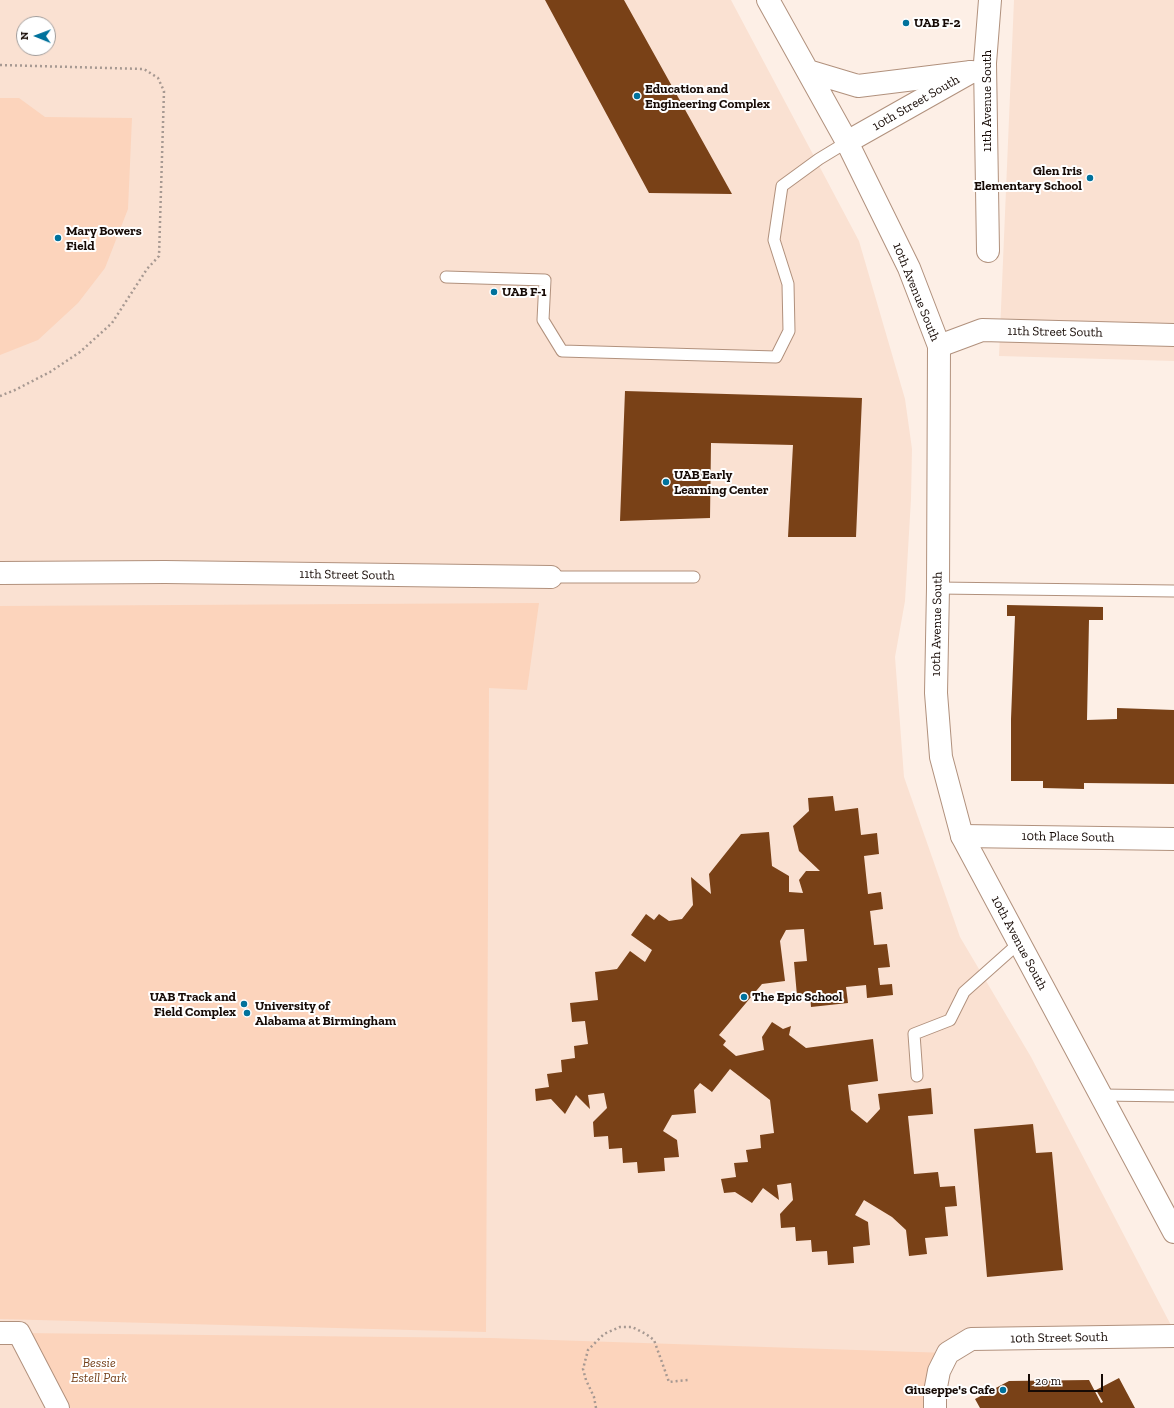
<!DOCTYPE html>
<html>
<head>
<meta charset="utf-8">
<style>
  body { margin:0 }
  #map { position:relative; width:1174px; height:1408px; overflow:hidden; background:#fdefe6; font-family:"Zilla Slab",serif }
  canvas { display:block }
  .north { position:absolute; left:16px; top:16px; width:40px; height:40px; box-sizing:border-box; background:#fff; border:1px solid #a29d9b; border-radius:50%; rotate:271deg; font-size:11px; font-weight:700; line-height:16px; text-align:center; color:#160a05 }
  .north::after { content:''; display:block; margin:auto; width:14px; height:18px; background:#00729c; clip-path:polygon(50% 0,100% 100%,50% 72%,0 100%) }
  .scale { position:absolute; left:1028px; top:1374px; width:75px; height:18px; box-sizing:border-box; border:2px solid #160a05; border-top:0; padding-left:5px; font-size:12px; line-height:14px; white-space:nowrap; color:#160a05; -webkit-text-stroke:3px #fff; paint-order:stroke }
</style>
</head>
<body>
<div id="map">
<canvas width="1174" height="1408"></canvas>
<div class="north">N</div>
<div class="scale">20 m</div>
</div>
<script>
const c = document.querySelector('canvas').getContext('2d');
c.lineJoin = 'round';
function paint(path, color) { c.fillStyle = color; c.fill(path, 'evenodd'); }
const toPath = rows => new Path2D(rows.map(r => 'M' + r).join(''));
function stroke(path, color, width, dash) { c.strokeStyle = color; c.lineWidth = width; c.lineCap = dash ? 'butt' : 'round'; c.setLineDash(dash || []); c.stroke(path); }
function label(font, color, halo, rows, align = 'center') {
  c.font = font + ' "Zilla Slab",serif'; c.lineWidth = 4; c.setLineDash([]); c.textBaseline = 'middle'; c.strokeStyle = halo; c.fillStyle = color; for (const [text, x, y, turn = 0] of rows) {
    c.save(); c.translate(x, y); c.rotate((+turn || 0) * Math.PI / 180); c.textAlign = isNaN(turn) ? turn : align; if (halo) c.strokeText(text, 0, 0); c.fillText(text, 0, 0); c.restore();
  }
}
const built = toPath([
  [0,0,731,0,859,241,905,399,912,449,911,499,905,601,895,657,904,777,960,937,1031,1057,1174,1331,971,1339,948,1353,58,1408,0,1408],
  [24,24,48,24,48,48,24,48],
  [1014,0,1174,0,1174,361,999,356]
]);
const green = toPath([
  [0,98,19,98,45,117,132,118,128,209,105,268,78,303,38,340,0,355],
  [539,603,527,690,489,688,486,1332,0,1319,0,606],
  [19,1333,491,1338,948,1353,937,1408,58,1408]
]);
const building = toPath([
  [545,0,624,0,732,194,649,193],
  [625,391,862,398,856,537,788,537,793,445,711,443,710,518,620,521],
  [1007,605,1103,607,1103,620,1089,620,1087,720,1117,719,1117,708,1174,710,1174,784,1084,783,1084,789,1043,788,1043,781,1011,781,1011,719,1015,616,1007,616],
  [833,796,835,811,858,808,861,835,877,833,879,854,864,856,868,894,881,892,883,909,870,911,874,945,887,944,890,967,878,968,880,985,892,984,893,995,867,998,866,985,846,987,848,1003,811,1007,810,994,797,996,794,962,807,961,804,929,786,930,780,941,785,981,762,984,719,1035,726,1041,723,1045,736,1056,764,1050,762,1037,772,1022,783,1029,791,1026,789,1035,806,1048,873,1039,878,1081,848,1085,851,1110,867,1123,880,1109,878,1094,931,1088,933,1114,908,1116,914,1174,938,1172,940,1187,955,1186,957,1206,945,1207,948,1236,925,1238,927,1254,909,1256,906,1230,892,1217,864,1200,855,1215,868,1222,870,1245,853,1247,854,1263,828,1265,827,1251,812,1252,811,1240,796,1241,795,1227,781,1228,780,1214,793,1200,791,1183,777,1185,779,1200,763,1188,752,1203,735,1192,724,1193,721,1179,736,1177,734,1163,748,1162,746,1150,761,1148,760,1135,774,1133,770,1100,730,1069,712,1092,700,1083,694,1090,696,1113,672,1115,663,1131,677,1140,679,1157,664,1158,665,1171,638,1173,637,1162,623,1163,622,1148,609,1149,608,1136,594,1137,593,1122,607,1108,604,1093,588,1095,590,1109,576,1095,565,1114,551,1099,536,1101,535,1089,549,1087,547,1074,562,1072,561,1060,575,1058,574,1046,588,1044,585,1021,572,1022,570,1003,598,1000,595,972,617,969,630,951,645,962,652,950,631,935,646,914,654,920,659,914,669,921,682,919,693,905,691,877,711,894,709,874,741,834,769,832,772,866,789,876,789,892,803,893,799,880,806,871,820,871,799,851,793,826,809,811,808,798],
  [1033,1124,1036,1153,1052,1152,1063,1270,987,1277,974,1129],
  [1119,1378,1135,1408,980,1408,975,1399,1009,1381,1089,1380,1101,1403,1103,1402,1096,1390]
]);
const path = toPath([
  [0,65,144,69,158,78,164,91,159,256,147,269,112,323,80,352,50,372,15,390,0,396],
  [596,1408,594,1397,586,1380,583,1369,588,1350,604,1334,620,1327,632,1327,646,1334,654,1340,669,1382,688,1380]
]);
const lane = toPath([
  [446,277,545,280,543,320,562,351,776,357,789,331,788,284,774,240,782,186,819,159,847,142],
  [551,577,694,577],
  [938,588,1174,591],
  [917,1076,914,1034,950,1020,964,992,1019,943],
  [1101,1095,1174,1096]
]);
const street = toPath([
  [847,142,971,72],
  [939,346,982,330,1174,335],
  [0,573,165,572,551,577],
  [962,836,1174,839],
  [0,1333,19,1333,58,1408],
  [935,1408,935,1392,939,1371,948,1353,971,1339,1174,1336]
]);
const secondary = toPath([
  [768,0,847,142,909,268,939,346,938,588,936,693,941,757,962,836,1174,1232],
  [808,71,858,86,971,72],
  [988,251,985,63,990,0]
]);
const markers = [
  [906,23,4,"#00729c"],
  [637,96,4,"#00729c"],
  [1090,178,4,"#00729c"],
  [58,238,4,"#00729c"],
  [494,292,4,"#00729c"],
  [666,482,4,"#00729c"],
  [744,997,4,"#00729c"],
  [244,1004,4,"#00729c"],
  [247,1013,4,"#00729c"],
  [1003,1390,4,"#00729c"]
];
const poiNames = [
  ["UAB F-2",914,23],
  ["Education and",645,89],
  ["Engineering Complex",645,104],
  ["Glen Iris",1082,171,"right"],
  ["Elementary School",1082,186,"right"],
  ["Mary Bowers",66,231],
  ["Field",66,246],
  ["UAB F-1",502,292],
  ["UAB Early",674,475],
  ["Learning Center",674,490],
  ["UAB Track and",236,997,"right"],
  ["Field Complex",236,1012,"right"],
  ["The Epic School",752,997],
  ["University of",255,1006],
  ["Alabama at Birmingham",255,1021],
  ["Giuseppe's Cafe",995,1390,"right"]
];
const streetNames = [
  ["11th Avenue South",987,101,-90],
  ["10th Street South",916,103,-30],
  ["10th Avenue South",916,292,68],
  ["11th Street South",1055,332,1],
  ["11th Street South",347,575,1],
  ["10th Avenue South",937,624,-89],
  ["10th Place South",1068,837,1],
  ["10th Avenue South",1019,943,62],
  ["10th Street South",1059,1338,-1]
];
const parkNames = [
  ["Bessie",99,1363],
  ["Estell Park",99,1378]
];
paint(built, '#fae1d2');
paint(green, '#fcd4bc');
paint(building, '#794117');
stroke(lane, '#b1917d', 13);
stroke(street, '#b1917d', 24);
stroke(secondary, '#b1917d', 24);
stroke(path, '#a79992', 2.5, [2, 3]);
stroke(lane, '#fff', 11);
stroke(street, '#fff', 22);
stroke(secondary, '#fff', 22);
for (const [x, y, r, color] of markers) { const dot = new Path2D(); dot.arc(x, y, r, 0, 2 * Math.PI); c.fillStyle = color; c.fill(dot); stroke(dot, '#fff', 1.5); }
label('bold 13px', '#160a05', '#fff', poiNames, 'left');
label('13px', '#160a05', '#fff', streetNames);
label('italic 13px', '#75411a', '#fff', parkNames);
</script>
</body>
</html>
